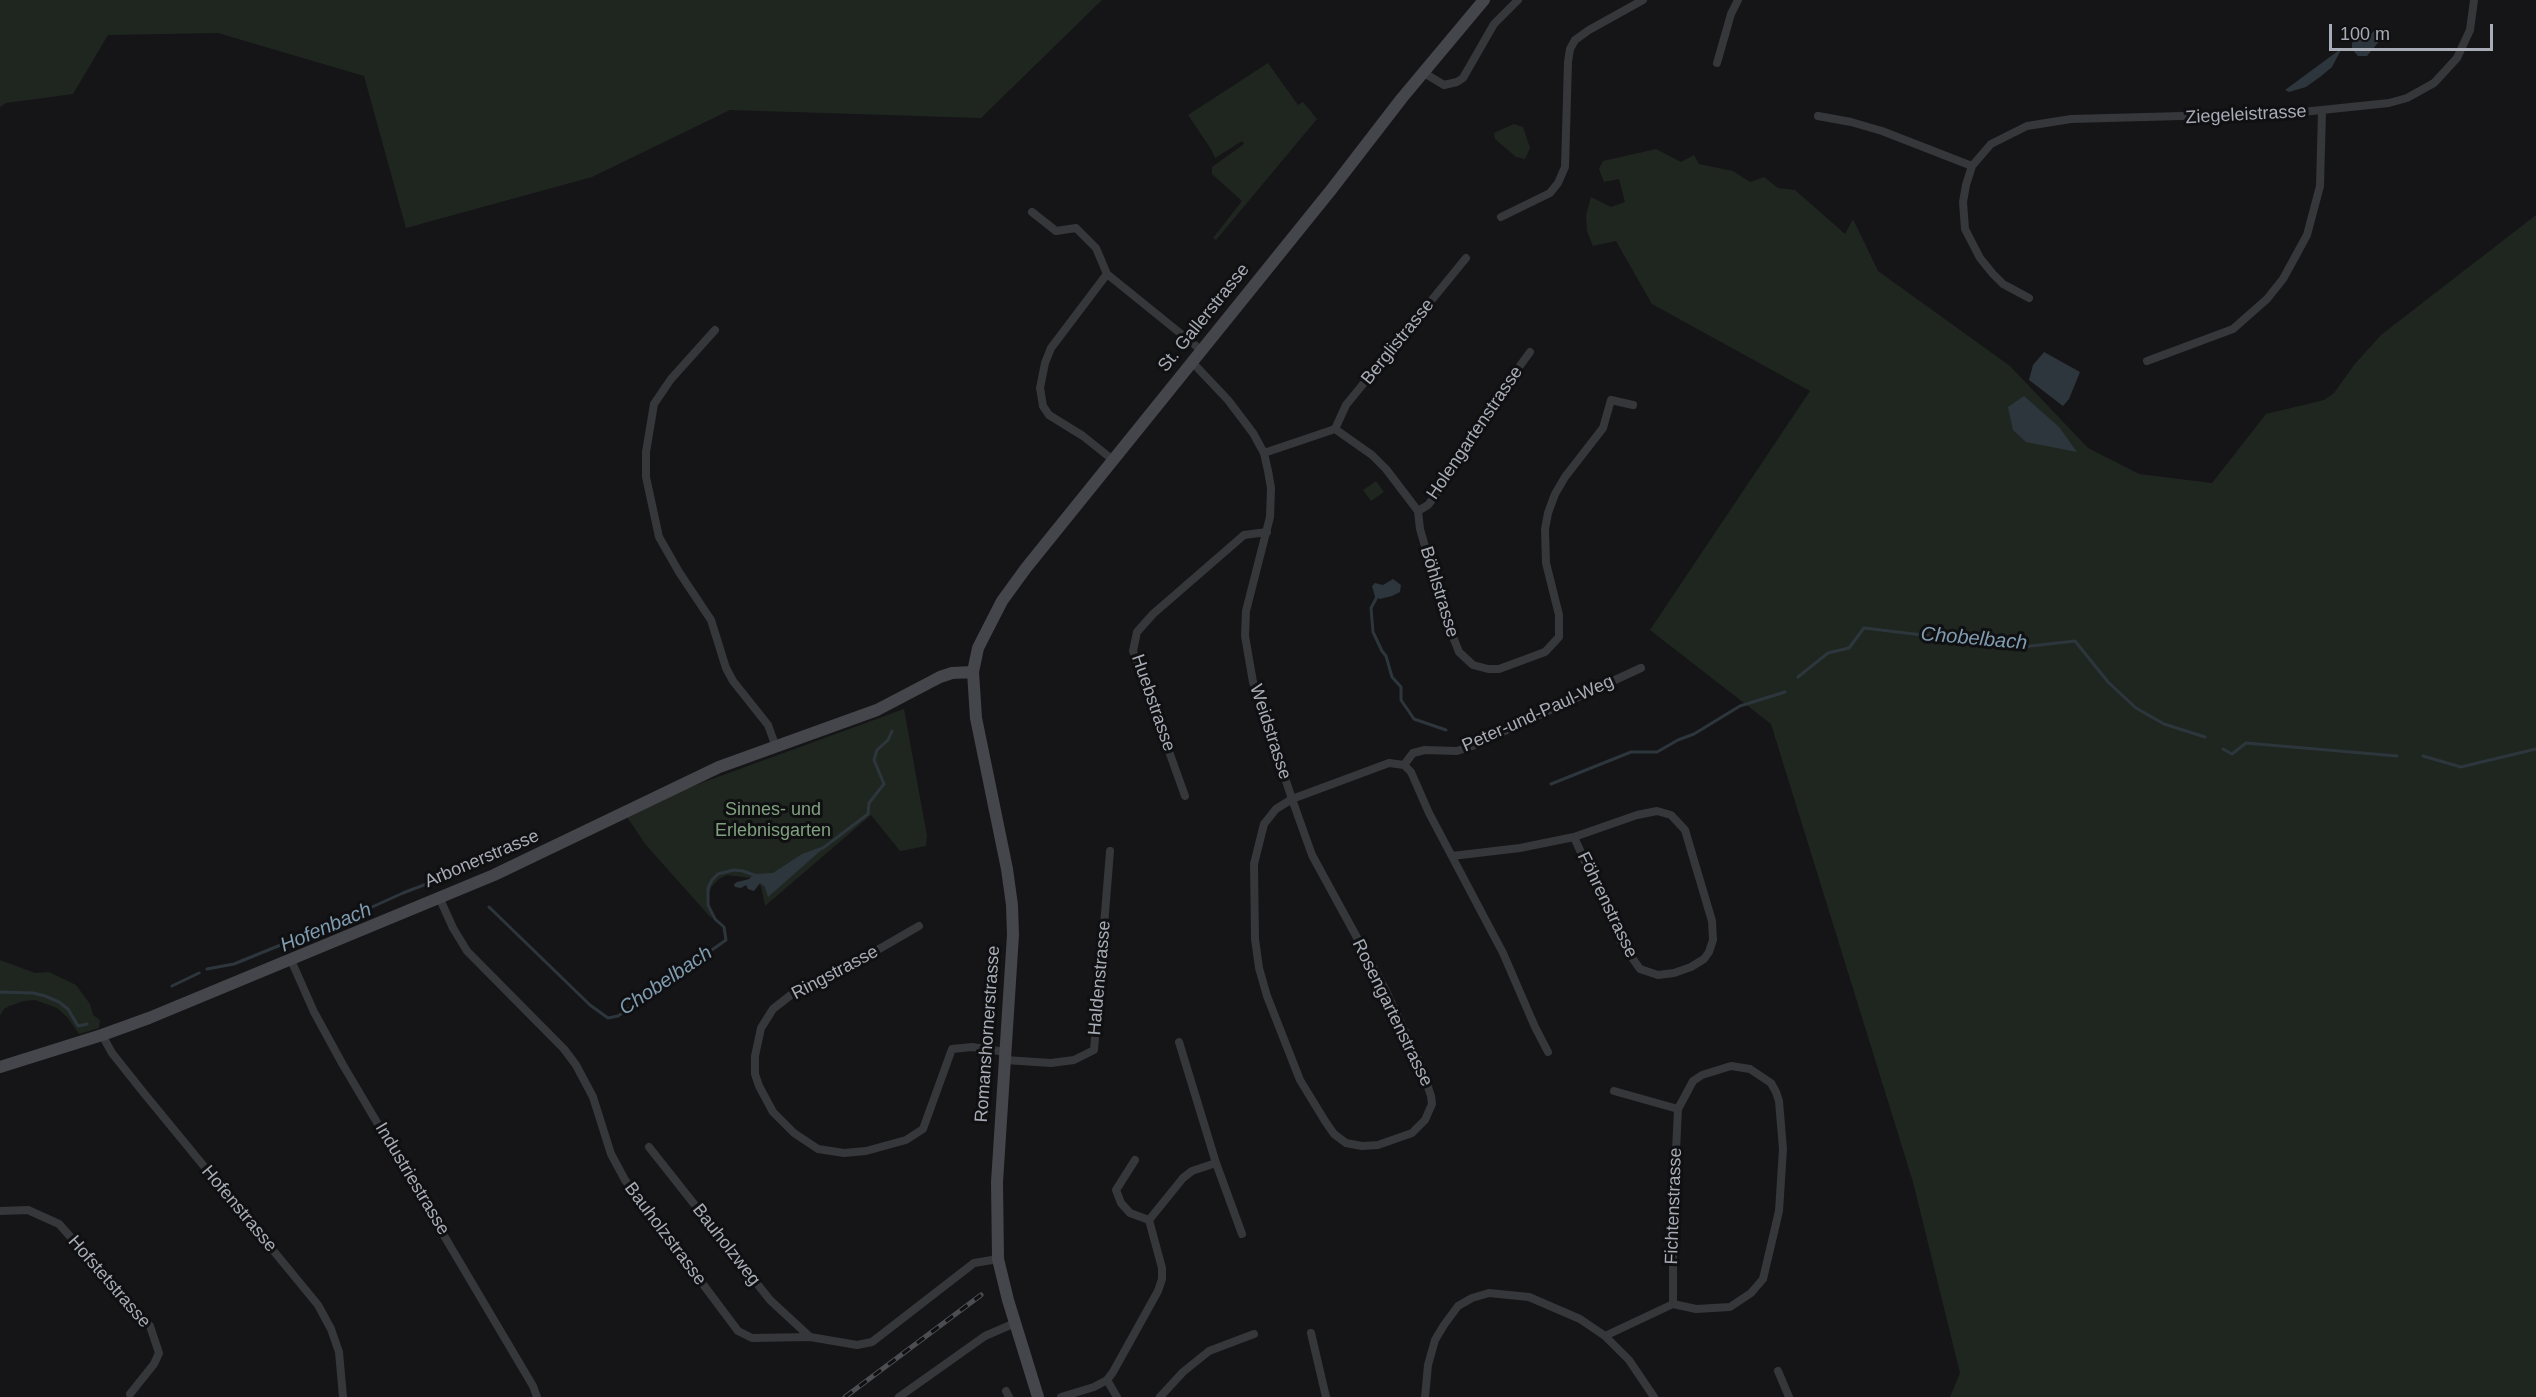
<!DOCTYPE html>
<html>
<head>
<meta charset="utf-8">
<style>
  body { margin:0 }
  #map { position:relative; width:2536px; height:1397px; overflow:hidden; background:#151517; font-family:Helvetica,sans-serif }
  canvas { display:block }
  .scale { position:absolute; left:2329px; top:24px; width:164px; height:27px; box-sizing:border-box; border:3px solid #a7acb6; border-top:0; padding-left:8px; font-size:18px; line-height:21px; white-space:nowrap; color:#a7acb6; -webkit-text-stroke:4px #101012; paint-order:stroke }
</style>
</head>
<body>
<div id="map">
<canvas width="2536" height="1397"></canvas>
<div class="scale">100 m</div>
</div>
<script>
const c = document.querySelector('canvas').getContext('2d');
c.lineJoin = 'round';
function paint(path, color) { c.fillStyle = color; c.fill(path, 'evenodd'); }
const toPath = rows => new Path2D(rows.map(r => 'M' + r).join(''));
function stroke(path, color, width, dash) { c.strokeStyle = color; c.lineWidth = width; c.lineCap = dash ? 'butt' : 'round'; c.setLineDash(dash || []); c.stroke(path); }
function label(font, color, halo, rows, align = 'center') {
  c.font = font + ' Helvetica,sans-serif'; c.lineWidth = 6; c.setLineDash([]); c.textBaseline = 'middle'; c.strokeStyle = halo; c.fillStyle = color; for (const [text, x, y, turn = 0] of rows) {
    c.save(); c.translate(x, y); c.rotate((+turn || 0) * Math.PI / 180); c.textAlign = isNaN(turn) ? turn : align; if (halo) c.strokeText(text, 0, 0); c.fillText(text, 0, 0); c.restore();
  }
}
const green = toPath([
  [0,0,1102,0,981,118,730,110,592,177,406,228,364,76,218,33,108,35,73,94,6,103,0,107],
  [1268,63,1298,105,1303,102,1317,119,1216,240,1213,238,1242,201,1212,174,1212,167,1244,144,1242,141,1215,158,1211,149,1188,115],
  [1514,124,1523,127,1530,148,1525,159,1516,157,1495,139,1494,133],
  [1656,149,1681,162,1694,155,1699,164,1733,171,1750,182,1764,177,1778,188,1795,190,1845,234,1853,219,1878,271,2010,366,2088,448,2139,474,2212,483,2266,414,2324,400,2334,393,2354,365,2381,335,2536,215,2536,1397,1950,1397,1960,1373,1913,1182,1771,724,1650,630,1810,391,1652,304,1616,241,1593,246,1587,231,1586,216,1591,197,1611,207,1625,202,1619,179,1604,182,1599,169,1603,161],
  [1376,481,1384,492,1371,501,1363,490],
  [904,709,927,836,926,846,900,851,871,815,765,906,761,886,751,878,727,875,719,879,712,886,708,896,712,919,646,845,627,817,674,793],
  [0,960,35,973,49,972,76,985,90,1004,93,1015,100,1020,99,1028,79,1034,68,1018,57,1008,35,1000,24,1001,9,1006,4,1009,0,1016]
]);
const water = toPath([
  [2375,30,2380,31,2381,39,2367,56,2358,56,2352,49,2352,43,2359,37,2369,36],
  [2342,48,2332,67,2320,77,2306,87,2289,92,2285,90],
  [2044,352,2080,372,2069,399,2063,406,2029,380,2033,365],
  [2024,396,2059,427,2077,452,2026,442,2013,430,2008,407],
  [1393,579,1401,585,1400,592,1392,596,1380,599,1375,597,1372,586,1375,583,1383,585],
  [827,845,768,897,765,887,760,883,754,891,748,889,746,885,741,888,735,887,734,884,737,882,749,879,754,874,773,873,802,854]
]);
const stream = toPath([
  [1378,595,1371,608,1373,632,1382,651,1386,656,1392,677,1401,687,1401,700,1414,719,1446,730],
  [1798,677,1828,653,1849,648,1864,628,2022,647,2075,641,2108,682,2136,708,2164,724,2205,737],
  [2223,749,2232,754,2246,743,2397,756],
  [2423,756,2461,767,2536,749],
  [1551,784,1631,752,1657,752,1678,740,1694,734,1740,706,1785,692],
  [823,848,868,814,869,803,884,784,874,760,877,750,888,740,892,731],
  [489,907,590,1005,608,1018,618,1016,726,940,724,927,715,919,708,905,708,888,712,880,718,874,734,870,743,871,757,876],
  [207,969,234,964,288,942,308,936,403,893,442,878],
  [172,986,199,973],
  [0,992,33,993,45,996,59,1002,68,1009,78,1026,87,1024]
]);
const minor = toPath([
  [1717,63,1731,14,1738,0],
  [1424,73,1444,85,1457,82,1463,78,1494,24,1518,0],
  [1818,116,1851,122,1882,131,1972,166],
  [1032,212,1056,231,1076,228,1096,248,1107,274,1201,350],
  [1501,217,1550,193,1558,183,1565,167,1568,62,1570,49,1575,40,1589,30,1643,0],
  [1107,274,1051,348,1045,363,1040,388,1043,406,1049,415,1083,436,1113,460],
  [2029,298,2003,284,1993,274,1980,258,1965,229,1963,202,1966,185,1972,166,1991,144,2027,126,2071,119,2293,113,2389,103,2407,98,2434,83,2457,58,2470,30,2474,0],
  [715,330,671,379,654,404,646,452,646,477,659,537,679,572,711,620,726,668,733,681,768,725,776,747],
  [2147,361,2233,329,2267,299,2283,279,2307,235,2320,186,2322,111],
  [1192,362,1228,400,1253,433,1264,453,1268,471,1271,488,1270,517,1246,611,1245,636,1253,682,1292,799,1389,763,1404,765,1411,772,1429,813,1503,953,1535,1027,1548,1052],
  [1335,429,1346,405,1466,258],
  [1264,453,1335,429,1372,455,1386,469,1418,511,1420,529,1446,619,1459,652,1473,665,1488,669,1499,669,1545,652,1559,637,1559,615,1546,563,1545,529,1548,513,1555,494,1565,477,1603,428,1611,400,1633,405],
  [1418,511,1428,505,1436,495,1490,407,1530,352],
  [1404,765,1413,753,1425,750,1457,751,1472,746,1641,668],
  [1185,796,1133,651,1137,632,1153,614,1244,535,1267,532],
  [1292,799,1312,855,1385,989,1421,1066,1431,1096,1432,1104,1425,1120,1412,1133,1378,1145,1362,1146,1346,1143,1334,1134,1325,1121,1300,1080,1267,996,1259,968,1255,939,1254,864,1264,824,1276,809,1292,799],
  [1452,856,1520,848,1574,837,1637,815,1657,811,1671,815,1685,830,1712,921,1713,940,1709,952,1704,959,1691,967,1674,973,1658,975,1640,969,1621,942,1574,837],
  [439,897,453,928,467,951,564,1049,576,1065,593,1097,611,1154,625,1180,738,1331,752,1338,810,1337,857,1345,872,1342,974,1263,998,1259],
  [919,926,867,956,792,994,773,1009,761,1028,755,1056,755,1074,759,1086,773,1112,794,1133,818,1149,844,1153,866,1151,906,1140,923,1129,952,1049,972,1047,1006,1052],
  [291,960,314,1012,343,1065,533,1386,537,1397],
  [102,1035,112,1053,143,1092,318,1305,331,1329,339,1352,343,1397],
  [1179,1042,1216,1163,1242,1234],
  [1005,1060,1051,1063,1074,1060,1094,1050,1110,851],
  [1614,1091,1678,1109],
  [649,1147,770,1300,810,1337],
  [1135,1160,1116,1190,1121,1203,1130,1213,1149,1220],
  [0,1211,28,1210,59,1224,150,1326,159,1353,154,1364,130,1394],
  [1311,1333,1326,1397],
  [1605,1336,1673,1304,1696,1309,1730,1307,1751,1293,1763,1279,1779,1211,1783,1149,1779,1101,1776,1092,1771,1083,1750,1069,1731,1066,1702,1075,1693,1081,1678,1109,1673,1212,1673,1304],
  [1778,1371,1789,1397],
  [1107,1380,1117,1397],
  [1006,1391,1009,1397],
  [899,1397,985,1336,1015,1323],
  [1061,1397,1094,1387,1107,1380,1113,1372,1158,1291,1162,1279,1162,1268,1149,1220,1183,1178,1192,1171,1216,1163],
  [1160,1397,1183,1372,1209,1351,1254,1334],
  [1425,1397,1428,1365,1435,1340,1444,1325,1458,1306,1472,1298,1489,1293,1529,1297,1580,1319,1605,1336,1629,1360,1654,1397]
]);
const secondary = toPath([
  [0,1067,102,1035,149,1018,494,875,719,767,877,710,940,677,952,673,973,672],
  [1038,1397,1008,1300,998,1259,997,1182,1013,935,1012,905,1007,869,976,718,973,672,978,648,1002,601,1026,568,1331,190,1402,98,1484,0]
]);
const rail = toPath([
  [845,1397,981,1295]
]);
const streetNames = [
  ["Ziegeleistrasse",2246,115,-3],
  ["St. Gallerstrasse",1204,318,-51],
  ["Berglistrasse",1398,342,-51],
  ["Holengartenstrasse",1475,433,-56],
  ["Böhlstrasse",1439,592,73],
  ["Huebstrasse",1153,703,71],
  ["Peter-und-Paul-Weg",1538,714,-24],
  ["Weidstrasse",1270,732,72],
  ["Arbonerstrasse",482,859,-23],
  ["Föhrenstrasse",1607,905,64],
  ["Ringstrasse",835,973,-28],
  ["Haldenstrasse",1100,978,-85],
  ["Rosengartenstrasse",1392,1013,64],
  ["Romanshornerstrasse",988,1034,-86],
  ["Industriestrasse",412,1179,59],
  ["Fichtenstrasse",1674,1206,-88],
  ["Hofenstrasse",239,1209,50],
  ["Bauholzstrasse",665,1234,53],
  ["Bauholzweg",726,1245,52],
  ["Hofstetstrasse",109,1282,49]
];
const parkNames = [
  ["Sinnes- und",773,810],
  ["Erlebnisgarten",773,831]
];
const waterNames = [
  ["Chobelbach",1974,639,5],
  ["Hofenbach",326,928,-23],
  ["Chobelbach",666,981,-34]
];
paint(green, '#1f2620');
paint(water, '#2d363c');
stroke(stream, '#2d363c', 3);
stroke(minor, '#36373b', 8);
stroke(secondary, '#44464b', 12);
stroke(rail, '#4b4d52', 5);
stroke(rail, '#101012', 3, [9]);
label('18px', '#a7acb6', '#101012', streetNames);
label('18px', '#7fa17f', '#101012', parkNames);
label('italic 20px', '#7f9cb0', '#101012', waterNames);
</script>
</body>
</html>
